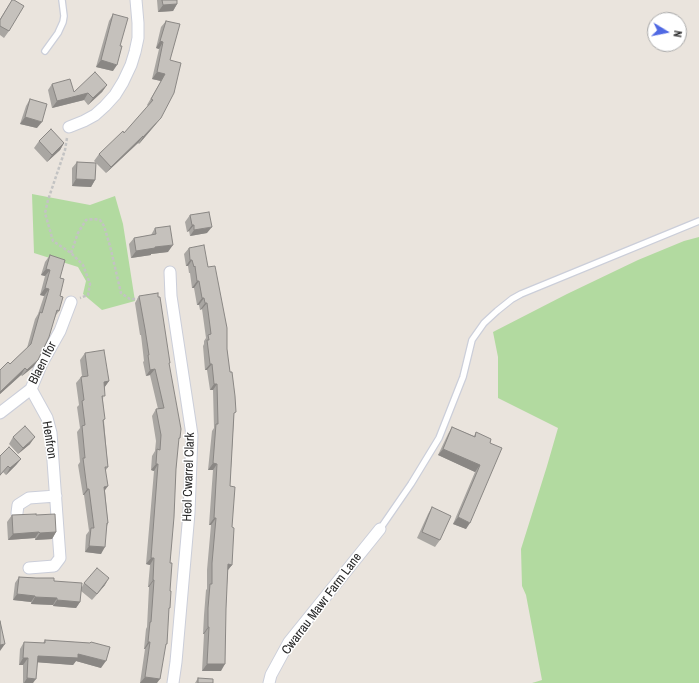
<!DOCTYPE html>
<html>
<head>
<meta charset="utf-8">
<style>
  body { margin:0 }
  #map { position:relative; width:699px; height:683px; overflow:hidden; background:#eae4dd; font-family:"Archivo Narrow",sans-serif }
  canvas { display:block }
  .north { position:absolute; left:647px; top:12px; width:40px; height:40px; box-sizing:border-box; background:#fff; border:1px solid #a9a9a9; border-radius:50%; rotate:100deg; font-size:11px; font-weight:700; line-height:16px; text-align:center; color:#292929 }
  .north::after { content:''; display:block; margin:auto; width:14px; height:18px; background:#5069e3; clip-path:polygon(50% 0,100% 100%,50% 72%,0 100%) }
</style>
</head>
<body>
<div id="map">
<canvas width="699" height="683"></canvas>
<div class="north">N</div>
</div>
<script>
const c = document.querySelector('canvas').getContext('2d');
c.lineJoin = 'round';
function paint(path, color) { c.fillStyle = color; c.fill(path, 'evenodd'); }
const toPath = rows => new Path2D(rows.map(r => 'M' + r).join(''));
function stroke(path, color, width, dash) { c.strokeStyle = color; c.lineWidth = width; c.lineCap = dash ? 'butt' : 'round'; c.setLineDash(dash || []); c.stroke(path); }
function label(font, color, halo, rows, align = 'center') {
  c.font = font + ' "Archivo Narrow",sans-serif'; c.lineWidth = 3; c.setLineDash([]); c.textBaseline = 'middle'; c.strokeStyle = halo; c.fillStyle = color; for (const [text, x, y, turn = 0] of rows) {
    c.save(); c.translate(x, y); c.rotate((+turn || 0) * Math.PI / 180); c.textAlign = isNaN(turn) ? turn : align; if (halo) c.strokeText(text, 0, 0); c.fillText(text, 0, 0); c.restore();
  }
}
const green = toPath([
  [32,194,90,205,115,196,123,224,135,301,102,310,83,294,86,281,78,267,34,253],
  [699,237,699,683,532,683,542,680,526,595,522,586,521,549,547,466,558,428,498,398,498,357,493,332,567,294,638,260,684,241]
]);
const path = toPath([
  [67,138,65,150,48,200,45,213,53,241,71,253,83,265,90,284,88,295,80,298],
  [71,253,78,233,86,220,94,219,100,220,104,226,110,246,121,293,130,299,139,299]
]);
const service = toPath([
  [45,51,58,33,63,22,64,16,62,0],
  [380,529,411,484,439,438,463,377,472,340,484,323,497,311,512,299,521,294,699,221]
]);
const minor = toPath([
  [69,127,84,121,95,115,105,106,115,95,123,82,131,65,135,52,138,38,138,23,136,0],
  [170,272,171,296,192,435,189,513,176,662,173,683],
  [0,413,31,389,42,363,60,331,71,302],
  [17,513,18,505,29,498,56,496],
  [29,568,54,566,60,558,51,433,47,418,31,389],
  [269,683,271,675,289,642,380,529]
]);
const wall = toPath([
  [12,0,9,31,4,38,0,35,0,19],
  [157,0,177,0,177,4,173,11,158,12],
  [113,14,113,71,96,67,109,21],
  [166,21,170,60,156,124,139,144,138,143,106,173,96,163,95,180,91,187,72,186,72,168,77,162,96,163,94,161,99,154,124,133,148,106,147,105,161,81,152,79,159,49,156,48,161,27],
  [52,84,74,92,107,85,102,92,88,105,84,100,52,108,48,90],
  [30,99,37,128,20,124,26,106],
  [39,141,64,143,60,150,47,162,34,148],
  [190,215,207,233,190,236,189,231,187,232,185,222],
  [155,228,168,252,151,254,151,255,131,258,129,244,134,238,151,235],
  [189,248,208,267,227,349,234,416,230,486,232,527,232,565,228,570,221,671,202,671,204,634,203,634,204,615,206,590,207,589,207,570,211,525,209,525,213,470,208,470,212,431,214,428,213,390,210,390,207,370,205,370,203,346,204,344,204,341,206,338,202,309,200,310,199,305,197,305,194,288,192,288,190,273,189,273,188,266,186,266,184,254],
  [50,255,60,278,59,311,56,315,38,360,33,367,22,376,21,375,0,394,0,370,10,364,27,348,35,319,38,314,44,296,40,295,45,276,41,275,45,262],
  [139,296,169,365,180,438,178,440,176,469,170,563,169,610,165,646,157,683,140,683,145,649,144,649,146,629,147,627,149,587,148,587,150,565,146,564,154,471,151,470,152,456,155,451,156,441,152,416,156,409,158,409,150,375,146,376,143,362,144,361,141,335,140,335,135,303],
  [85,353,109,381,104,388,103,400,104,421,108,467,106,470,105,491,108,523,107,526,101,554,85,552,86,535,89,531,84,495,83,495,78,465,80,462,77,432,80,428,77,407,79,405,76,383,81,377,82,376,80,360],
  [452,427,474,436,476,432,490,443,466,529,453,524,475,472,438,455,448,434],
  [13,437,30,444,18,454,9,444],
  [0,456,21,459,16,465,6,475,3,472,0,476],
  [432,507,440,540,435,547,417,538,428,514],
  [12,515,36,515,56,532,52,539,35,540,35,538,8,540,7,522],
  [19,577,36,578,82,587,84,583,105,585,92,600,81,591,80,602,76,608,53,606,53,605,31,604,31,602,13,600,15,583],
  [45,640,90,643,91,642,101,668,76,661,73,665,37,662,33,683,23,683,23,665,19,665,20,649,24,642,43,643],
  [198,678,213,683,195,683]
]);
const shadedWall = toPath([
  [177,4,173,11,158,12,163,5],
  [160,41,163,42,159,49,156,48],
  [101,60,117,65,113,71,96,67],
  [157,72,165,74,161,81,152,79],
  [107,85,102,92,88,105,93,98],
  [88,93,84,100,52,108,57,101],
  [25,117,42,122,37,128,20,124],
  [161,118,156,124,139,144,143,137],
  [143,136,138,143,106,173,111,167],
  [64,143,60,150,47,162,52,155],
  [76,179,95,180,91,187,72,186],
  [192,225,194,225,189,231,187,232],
  [212,227,207,233,190,236,194,230],
  [173,245,168,252,151,254,151,255,131,258,136,251,155,247],
  [190,260,192,260,188,266,186,266],
  [46,269,50,270,45,276,41,275],
  [197,281,199,281,194,288,192,288],
  [45,288,49,289,44,296,40,295],
  [202,298,204,298,199,305,197,305],
  [205,303,207,303,202,309,200,310],
  [38,360,33,367,22,376,27,370],
  [210,364,212,364,207,370,205,370],
  [25,368,21,375,0,394,0,392],
  [155,369,150,375,146,376,150,370],
  [109,381,104,388,104,382],
  [214,384,217,384,213,390,210,390],
  [35,437,30,444,18,454,23,448],
  [443,449,480,465,475,472,438,455],
  [21,459,16,465,6,475,10,468],
  [213,463,217,464,213,470,208,470],
  [156,464,158,464,154,471,151,470],
  [108,486,103,493,104,487],
  [87,489,89,489,84,495,83,495],
  [458,517,470,523,466,529,453,524],
  [214,518,216,518,211,525,209,525],
  [39,532,35,538,8,540,13,534],
  [56,532,52,539,35,540,40,533],
  [89,546,105,547,101,554,85,552],
  [151,558,154,558,150,565,146,564],
  [228,564,232,565,227,571],
  [109,578,105,585,92,600,97,594],
  [153,580,154,580,149,587,148,587],
  [17,594,35,596,31,602,13,600],
  [35,597,57,598,53,605,31,604],
  [57,600,80,602,76,608,53,606],
  [208,627,209,627,204,634,203,634],
  [148,642,150,642,145,649,144,649],
  [5,644,0,651,0,645],
  [78,654,106,661,101,668,76,661,73,665,33,662,38,656],
  [23,658,28,658,23,665,19,665],
  [207,664,225,664,221,671,202,671],
  [145,677,160,679,157,683,140,683],
  [27,678,36,679,33,683,24,683]
]);
const building = toPath([
  [12,0,14,0,24,6,9,31,0,26,0,20,12,0],
  [162,0,177,0,177,4,163,5,162,0],
  [113,14,128,18,120,46,122,46,117,65,101,60,113,14],
  [166,21,180,24,170,60,181,63,174,93,161,118,143,137,143,136,111,167,99,154,123,131,124,133,153,100,151,99,165,74,157,72,163,42,160,41,166,21],
  [95,72,107,85,93,98,88,93,57,101,52,84,70,79,74,92,95,72],
  [30,99,47,104,42,122,25,117,30,99],
  [51,129,64,143,52,155,39,141,51,129],
  [77,162,96,163,95,180,76,179,77,162],
  [209,212,212,227,194,230,194,225,192,225,190,215,209,212],
  [170,226,173,245,155,247,155,248,136,251,134,238,156,234,155,228,170,226],
  [204,245,208,267,215,266,227,328,227,349,230,372,232,372,235,396,236,412,234,413,230,486,235,487,232,527,234,528,232,565,228,564,226,609,225,664,207,664,209,627,208,627,208,608,210,584,212,584,212,563,216,518,214,518,217,464,213,463,216,424,218,424,217,384,214,384,212,364,210,364,207,340,209,340,208,335,211,334,207,303,205,303,204,298,202,298,199,281,197,281,195,266,194,267,192,260,190,260,189,248,204,245],
  [50,255,65,260,60,278,64,279,60,296,63,297,59,311,57,310,49,337,38,360,27,370,25,368,0,392,0,370,8,362,10,364,31,344,40,312,42,313,49,289,45,288,50,270,46,269,50,255],
  [158,293,158,297,160,297,170,363,169,363,181,429,180,438,179,438,176,469,174,517,170,563,172,563,170,591,171,591,170,608,169,608,167,644,166,644,160,679,145,677,150,642,148,642,150,622,151,622,154,580,153,580,154,558,151,558,158,464,156,464,157,449,160,450,161,435,156,409,164,408,155,369,150,370,148,355,149,355,145,329,139,296,158,293],
  [104,350,109,381,104,382,105,396,102,396,105,419,103,420,108,467,105,467,108,486,104,487,108,523,107,523,105,547,89,546,91,528,94,528,89,489,87,489,83,458,85,458,82,426,85,425,82,401,84,400,81,377,88,376,85,353,104,350],
  [25,426,35,437,23,448,13,437,25,426],
  [452,427,475,437,476,432,491,439,490,443,502,448,470,523,458,517,480,465,443,449,452,427],
  [9,447,21,459,10,468,8,466,0,475,0,456,9,447],
  [432,507,451,516,440,540,422,532,432,507],
  [36,514,36,515,55,514,56,532,40,533,39,532,13,534,12,515,36,514],
  [97,568,109,578,97,594,84,583,97,568],
  [19,577,36,578,54,578,54,581,82,583,80,602,57,600,57,598,35,597,35,596,17,594,19,577],
  [0,621,5,644,0,645,0,621],
  [45,640,90,643,91,642,110,647,106,661,78,654,78,658,38,656,36,679,27,678,28,658,23,658,24,642,45,643,45,640],
  [198,678,213,679,213,683,198,683,198,678]
]);
const streetNames = [
  ["Blaen Ifor",43,363,-63],
  ["Henfron",49,440,81],
  ["Heol Cwarrel Clark",189,477,-88],
  ["Cwarrau Mawr Farm Lane",322,604,-53]
];
paint(green, '#b2daa0');
stroke(service, '#cbced9', 8);
stroke(minor, '#cbced9', 13);
stroke(path, '#c3c3c3', 2.5, [3, 2]);
stroke(service, '#fff', 5.5);
stroke(minor, '#fff', 11);
paint(wall, '#a9a6a2');
paint(shadedWall, '#8a8784');
paint(building, '#c5c1bc');
stroke(building, '#8a8784', 1);
label('13px', '#292929', '#fff', streetNames);
</script>
</body>
</html>
